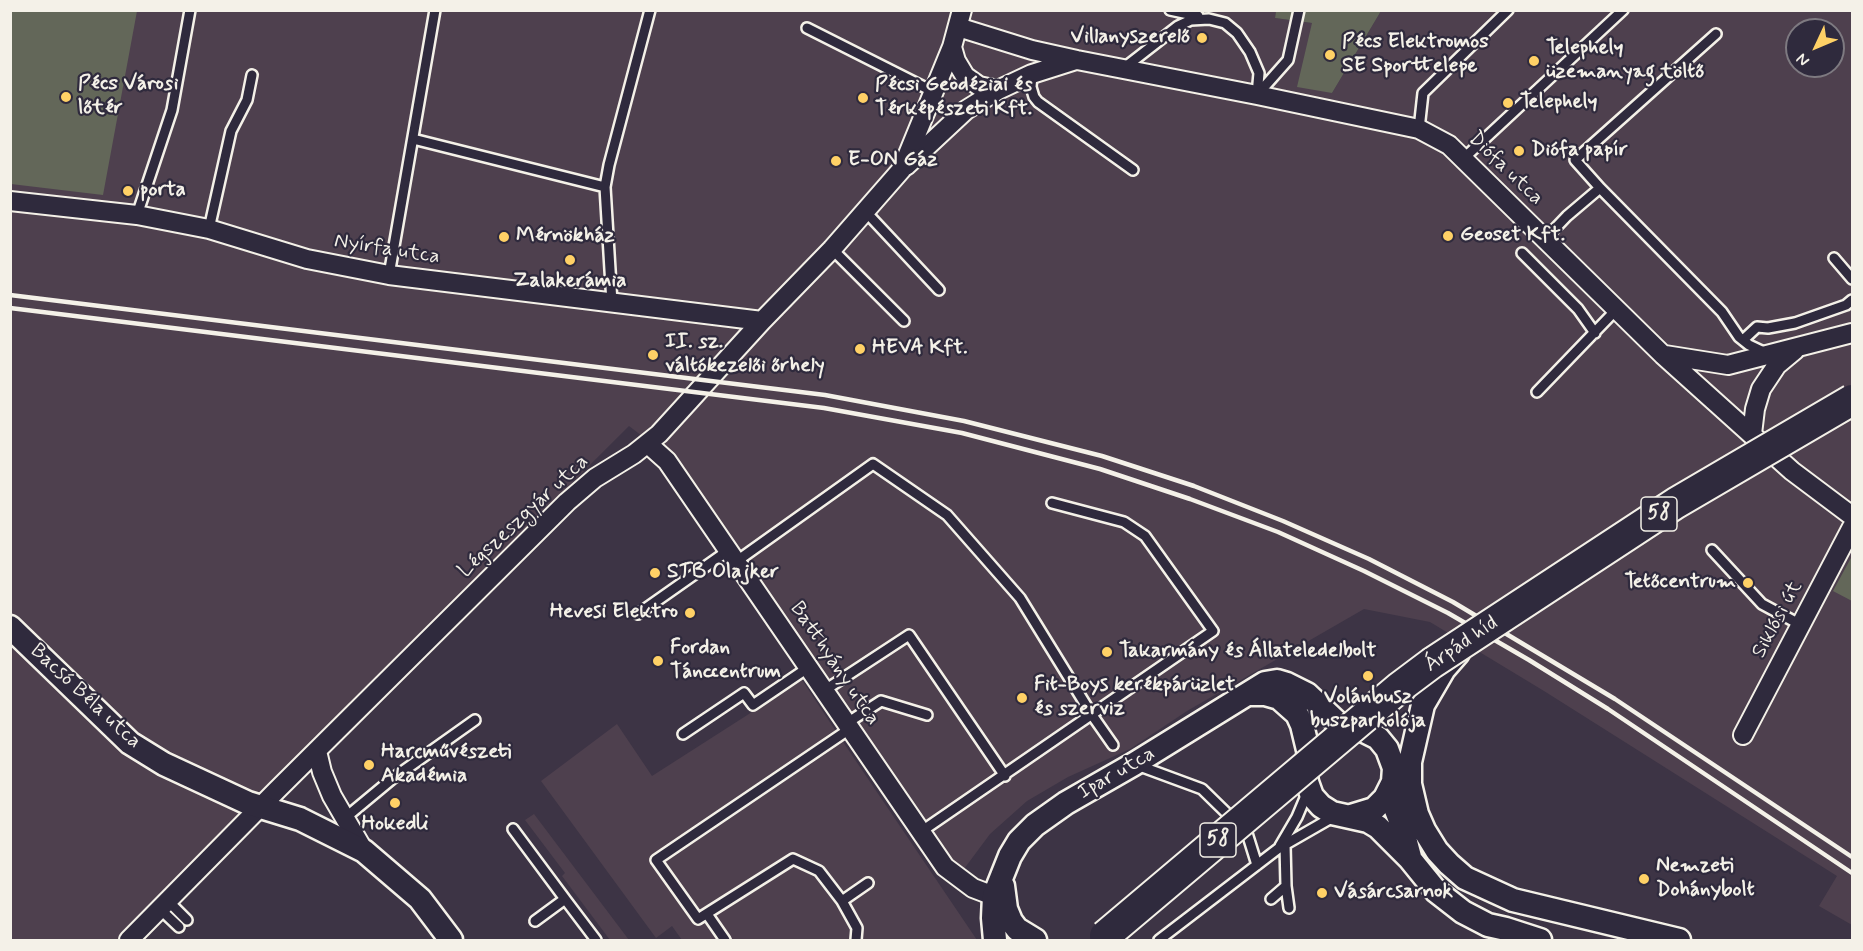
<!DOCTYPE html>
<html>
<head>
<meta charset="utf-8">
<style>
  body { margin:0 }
  #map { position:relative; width:1863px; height:951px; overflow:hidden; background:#3d3445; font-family:Mynerve,sans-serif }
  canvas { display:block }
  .frame { position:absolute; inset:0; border:12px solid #f4f1e8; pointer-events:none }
  .north { position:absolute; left:1785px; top:18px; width:60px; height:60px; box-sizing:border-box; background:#2f2a3d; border:2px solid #7e7a81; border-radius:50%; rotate:226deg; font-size:16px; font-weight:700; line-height:24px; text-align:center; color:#f4f1e8 }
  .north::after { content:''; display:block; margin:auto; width:21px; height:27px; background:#ffd166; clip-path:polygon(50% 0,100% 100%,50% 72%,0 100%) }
</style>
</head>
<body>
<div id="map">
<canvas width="1863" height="951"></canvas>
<div class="frame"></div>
<div class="north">N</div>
</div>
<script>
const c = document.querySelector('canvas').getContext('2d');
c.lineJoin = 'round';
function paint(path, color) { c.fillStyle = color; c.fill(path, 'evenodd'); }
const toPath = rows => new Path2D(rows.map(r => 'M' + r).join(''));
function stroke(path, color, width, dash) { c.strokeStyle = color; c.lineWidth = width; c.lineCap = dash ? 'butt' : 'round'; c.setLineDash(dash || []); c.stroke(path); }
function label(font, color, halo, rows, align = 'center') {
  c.font = font + ' Mynerve,sans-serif'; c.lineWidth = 4.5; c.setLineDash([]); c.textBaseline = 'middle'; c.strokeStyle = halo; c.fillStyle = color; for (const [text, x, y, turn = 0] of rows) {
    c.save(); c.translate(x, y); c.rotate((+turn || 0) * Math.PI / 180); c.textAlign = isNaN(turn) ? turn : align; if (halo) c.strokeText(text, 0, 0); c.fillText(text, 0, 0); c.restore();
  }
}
const built = toPath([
  [10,11,1276,11,1275,18,1312,23,1332,93,1381,11,1852,11,1852,925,1819,906,1837,876,1544,691,1430,622,1364,609,1187,711,1130,749,1068,777,1027,801,990,834,961,873,671,458,629,426,282,772,117,940,11,940],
  [1797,30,1833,30,1833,66,1797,66],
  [802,680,839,736,977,940,682,940,672,926,656,938,541,781,617,724,652,776],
  [534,814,629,940,610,940,562,876,565,873,525,820]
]);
const green = toPath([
  [11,10,137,11,103,195,11,184],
  [1276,11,1381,11,1332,93,1297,87,1312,23,1275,18],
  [1852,556,1852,601,1833,591]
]);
const service = toPath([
  [1170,10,1198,16],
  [807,28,934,92],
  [1124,68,1178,26,1191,20,1209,19,1225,23,1237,33,1250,52,1259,73,1257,95],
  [1032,74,1031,87,1034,97,1038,102,1133,170],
  [1257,95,1288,60,1299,10],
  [1419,129,1423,93,1508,10],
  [413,139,605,187],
  [1463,159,1623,10],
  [1600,188,1575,160,1716,34],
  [865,211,939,290],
  [137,215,172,110,190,10],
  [209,229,231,131,247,100,252,75],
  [1545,239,1567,216,1600,188,1722,312,1739,337,1749,345,1768,354],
  [832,249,904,321],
  [1522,253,1578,309,1595,333],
  [1834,258,1852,279],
  [389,275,435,10],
  [612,303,605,187,609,165,650,10],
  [1743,340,1757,327,1768,328,1795,323,1846,305,1852,300],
  [1537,392,1616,310],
  [1712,550,1762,604,1801,625],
  [737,561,873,464,947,515,1020,598,1092,715,1113,745],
  [638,614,729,550],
  [825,690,909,635,1005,776],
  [847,723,881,701,927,715],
  [851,728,656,860,698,919,793,859,819,871,842,901,857,928,856,940],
  [683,734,744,693,753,705,809,667],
  [1137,765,1202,789,1247,833,1257,865],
  [345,818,392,779,475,720],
  [513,829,565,899],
  [922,831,1213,631,1145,536,1124,522,1052,503],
  [1285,845,1286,886,1289,908],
  [1280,846,1297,817,1308,791],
  [1271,899,1286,886],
  [168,901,187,920],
  [842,901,868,883],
  [160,909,179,927],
  [707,914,725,940],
  [535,921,565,899,596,940],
  [1159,940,1279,848,1333,817]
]);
const minor = toPath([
  [958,27,1032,50,1077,60,1257,95,1419,129,1449,145,1663,355,1792,471,1852,516],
  [952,47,956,61,965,76,979,86,998,90],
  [906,166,966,110,998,90,1032,74,1076,60],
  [10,201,137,215,209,229,307,259,389,275,762,321],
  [1665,355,1728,365,1852,333],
  [1752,434,1755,409,1761,389,1777,365,1795,350],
  [648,444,667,461,945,867,973,888,994,896],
  [1743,735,1852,527],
  [317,751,322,772,332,796,364,851],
  [129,940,276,791,567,502,595,478,634,454,659,434,762,321,832,249,902,169,952,47,962,10]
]);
const tertiary = toPath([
  [10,627,130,743,164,764,248,803,300,819,364,851,420,899,451,940],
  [1458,653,1444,669,1423,705,1410,762,1410,784,1417,814,1424,830,1437,851,1449,864,1465,878,1513,900,1679,940],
  [1249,694,1265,694,1279,698,1297,714,1302,725,1309,754],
  [1341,729,1358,728,1378,738,1387,749,1394,768,1393,782,1385,798,1374,809,1351,816],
  [1308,756,1305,768,1307,782,1312,796,1321,806,1332,813,1368,821,1378,827,1410,859,1436,891,1463,912,1488,925,1506,929,1540,940],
  [1389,792,1401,823,1410,857],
  [1003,886,1006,909,1011,921,1017,929,1035,940],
  [995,940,993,918,994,896,1010,856,1019,841,1035,825,1066,803,1134,764,1265,683,1277,681,1287,684,1307,694,1343,728]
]);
const rail = toPath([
  [10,295,825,395,964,421,1102,456,1194,486,1283,521,1369,559,1453,602,1615,699,1852,857],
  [10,308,824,408,962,433,1100,469,1190,499,1278,532,1364,571,1448,613,1529,660,1608,709,1852,873]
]);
const primaryBridge = toPath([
  [1105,936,1400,687,1432,663,1676,503,1852,400]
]);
const markers = [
  [1202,38,6,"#ffd166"],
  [1330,55,6,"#ffd166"],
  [1534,61,6,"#ffd166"],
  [66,97,6,"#ffd166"],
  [863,98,6,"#ffd166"],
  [1508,103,6,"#ffd166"],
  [1519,151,6,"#ffd166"],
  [836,161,6,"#ffd166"],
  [128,191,6,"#ffd166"],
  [1448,236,6,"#ffd166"],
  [504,237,6,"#ffd166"],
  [570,260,6,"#ffd166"],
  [860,349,6,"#ffd166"],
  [653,355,6,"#ffd166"],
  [655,573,6,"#ffd166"],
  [1748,583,6,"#ffd166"],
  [690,613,6,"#ffd166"],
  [1107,652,6,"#ffd166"],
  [658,661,6,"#ffd166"],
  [1368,676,6,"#ffd166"],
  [1022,698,6,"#ffd166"],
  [369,765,6,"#ffd166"],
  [395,803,6,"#ffd166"],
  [1644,879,6,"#ffd166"],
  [1322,893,6,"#ffd166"]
];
const shields = [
  [1659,514,36],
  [1218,840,36]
];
const shieldNames = [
  ["58",1659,514],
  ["58",1218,840]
];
const poiNames = [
  ["Villanyszerelő",1190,38,"right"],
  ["Pécs Elektromos",1342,43],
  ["SE Sporttelepe",1342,67],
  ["Telephely",1546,49],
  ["üzemanyag töltő",1546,73],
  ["Pécs Városi",78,85],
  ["lőtér",78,109],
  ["Pécsi Geodéziai és",875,86],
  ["Térképészeti Kft.",875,110],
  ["Telephely",1520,103],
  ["Diófa papír",1531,151],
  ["E-ON Gáz",848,161],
  ["porta",140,191],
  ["Geoset Kft.",1460,236],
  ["Mérnökház",516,237],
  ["Zalakerámia",570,282,"center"],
  ["II. sz.",665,343],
  ["váltókezelői őrhely",665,367],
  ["HEVA Kft.",872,349],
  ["STB Olajker",667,573],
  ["Tetőcentrum",1736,583,"right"],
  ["Hevesi Elektro",678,613,"right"],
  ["Fordan",670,649],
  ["Tánccentrum",670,673],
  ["Takarmány és Állateledelbolt",1119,652],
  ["Fit-Boys kerékpárüzlet",1034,686],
  ["és szerviz",1034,710],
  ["Volánbusz",1368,698,"center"],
  ["buszparkolója",1368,722,"center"],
  ["Harcművészeti",381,753],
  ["Akadémia",381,777],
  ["Hokedli",395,825,"center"],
  ["Nemzeti",1656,867],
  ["Dohánybolt",1656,891],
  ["Vásárcsarnok",1334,893]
];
const streetNames = [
  ["Diófa utca",1505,169,44],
  ["Nyírfa utca",387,250,9],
  ["Légszeszgyár utca",524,517,-43],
  ["Siklósi út",1778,620,-62],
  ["Árpád híd",1462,645,-34],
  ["Batthyány utca",834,664,56],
  ["Bacsó Béla utca",85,697,43],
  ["Ipar utca",1117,774,-30]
];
paint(built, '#4e404e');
paint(green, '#636759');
stroke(service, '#f4f1e8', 14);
stroke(minor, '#f4f1e8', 22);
stroke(tertiary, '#f4f1e8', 27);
stroke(service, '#2f2a3d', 9);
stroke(minor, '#2f2a3d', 18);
stroke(tertiary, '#2f2a3d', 22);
stroke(rail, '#f4f1e8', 4.5);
stroke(primaryBridge, '#f4f1e8', 34, []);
stroke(primaryBridge, '#2f2a3d', 30);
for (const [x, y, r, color] of markers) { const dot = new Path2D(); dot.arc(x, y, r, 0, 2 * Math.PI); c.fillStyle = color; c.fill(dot); stroke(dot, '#2f2a3d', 2); }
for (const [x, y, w] of shields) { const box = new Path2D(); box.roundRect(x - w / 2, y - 17, w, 34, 4.5); c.fillStyle = '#2f2a3d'; c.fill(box); stroke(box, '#f4f1e8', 1.5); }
label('bold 20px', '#f4f1e8', null, shieldNames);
label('bold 21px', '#f4f1e8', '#2f2a3d', poiNames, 'left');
label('21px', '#f4f1e8', '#2f2a3d', streetNames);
</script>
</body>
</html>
